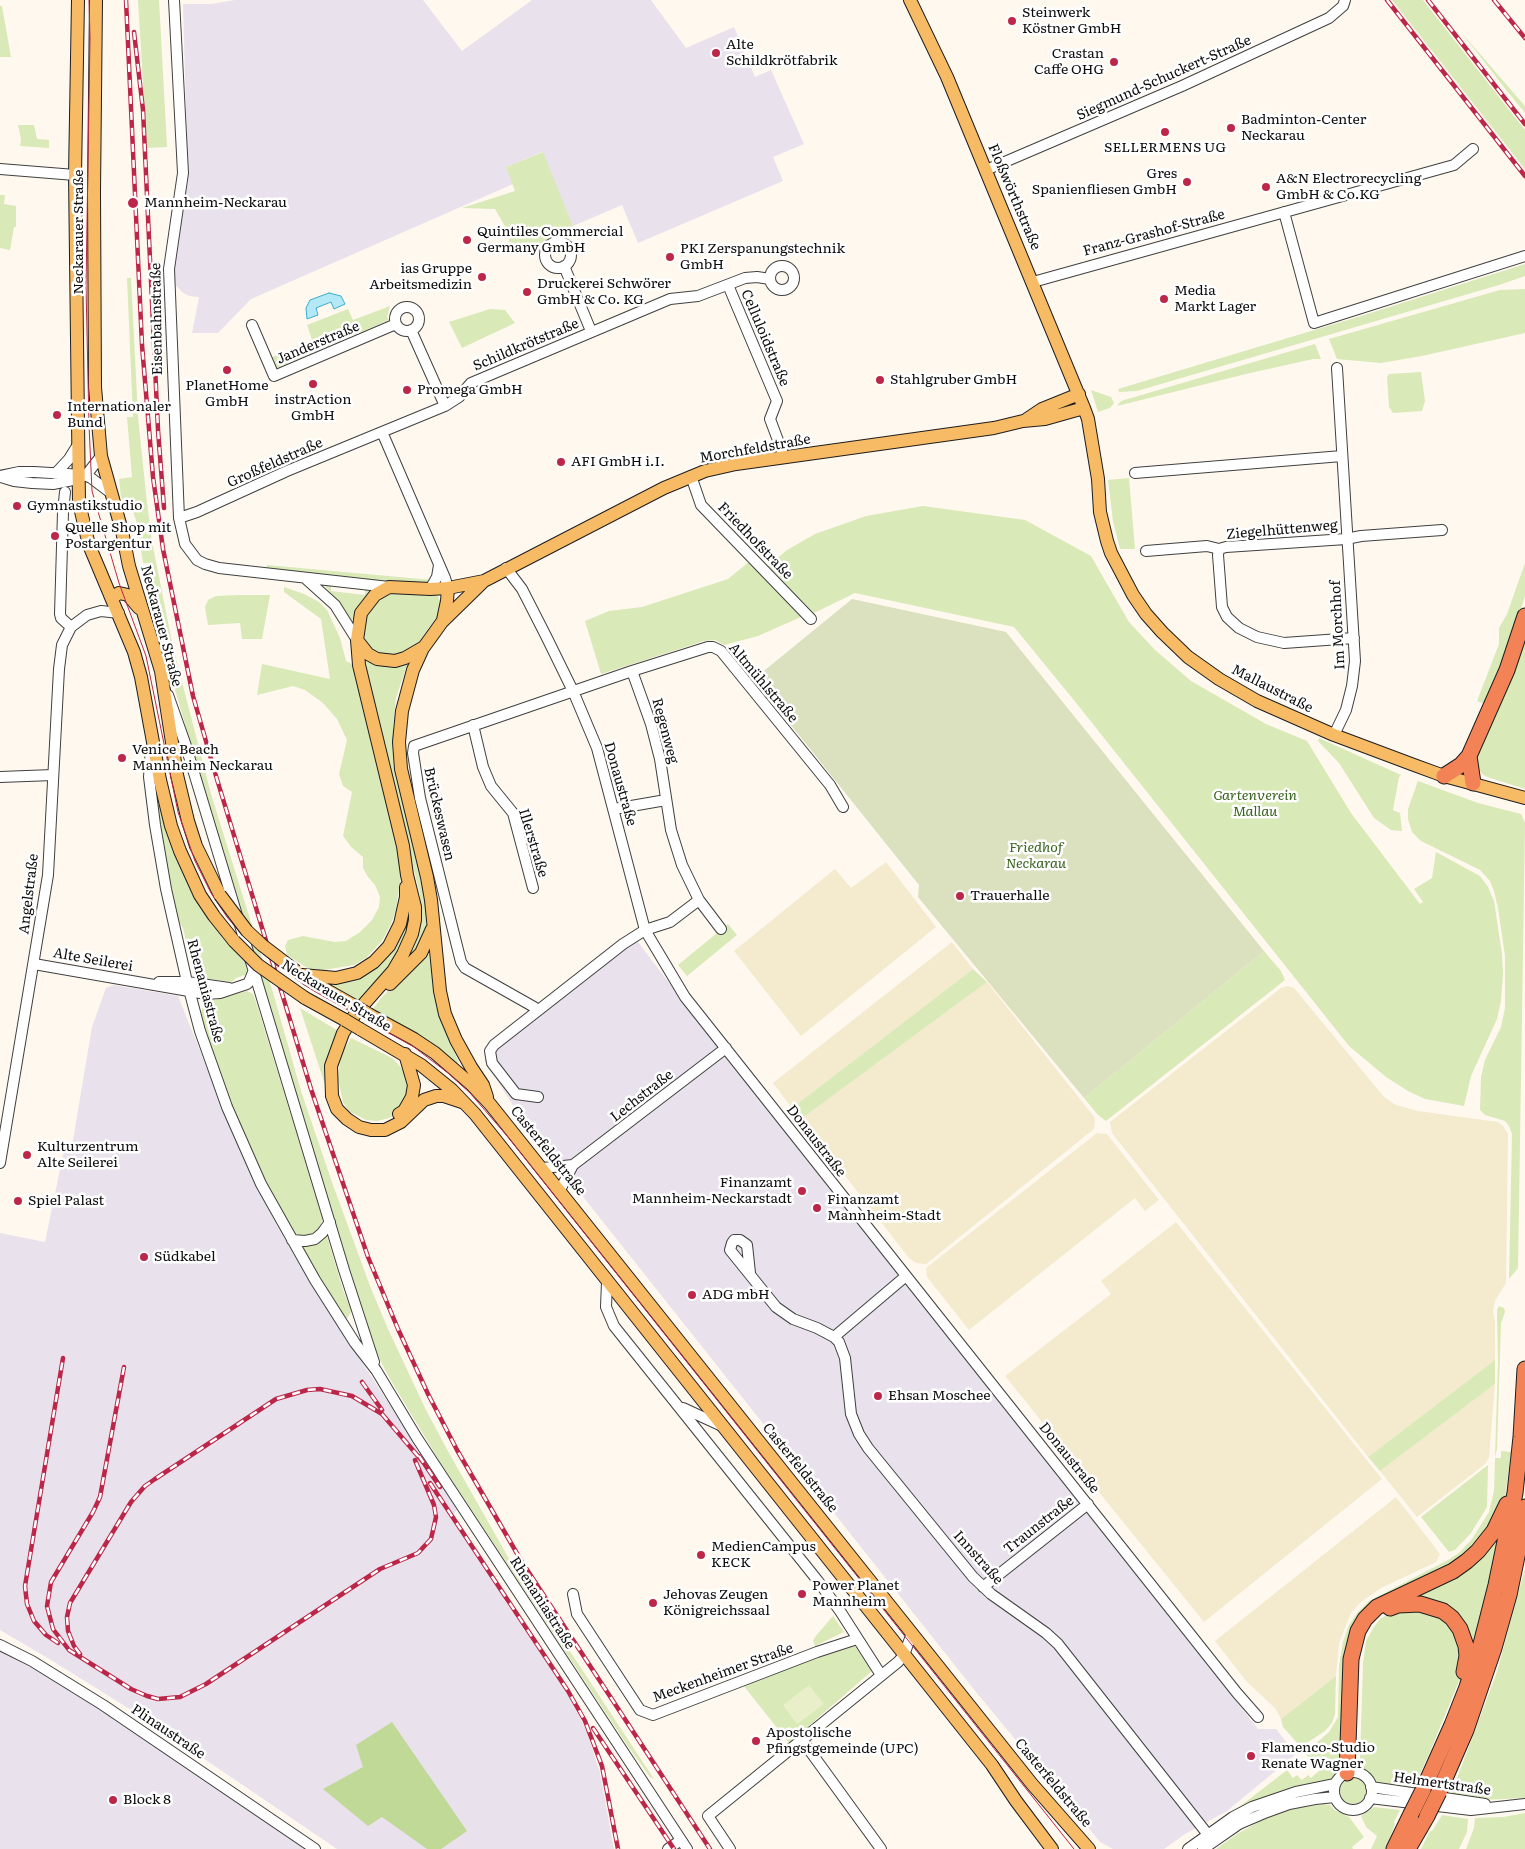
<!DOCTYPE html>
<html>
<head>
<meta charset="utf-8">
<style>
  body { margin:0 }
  canvas { display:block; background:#fff8ee }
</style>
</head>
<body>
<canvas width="1525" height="1849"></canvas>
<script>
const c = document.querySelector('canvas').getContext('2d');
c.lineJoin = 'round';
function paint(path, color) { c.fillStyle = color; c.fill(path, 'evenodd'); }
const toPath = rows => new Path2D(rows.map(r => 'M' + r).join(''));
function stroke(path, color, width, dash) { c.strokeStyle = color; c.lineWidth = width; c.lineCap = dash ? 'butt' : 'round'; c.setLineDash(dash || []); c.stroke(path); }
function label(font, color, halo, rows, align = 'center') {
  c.font = font + ' Literata,serif'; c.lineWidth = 5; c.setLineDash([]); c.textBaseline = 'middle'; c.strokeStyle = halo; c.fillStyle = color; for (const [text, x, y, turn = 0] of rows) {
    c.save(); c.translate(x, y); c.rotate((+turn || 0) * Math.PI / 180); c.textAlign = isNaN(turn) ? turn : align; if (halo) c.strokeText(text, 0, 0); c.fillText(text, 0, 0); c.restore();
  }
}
const industrial = toPath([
  [235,0,423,0,462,51,532,0,651,0,686,48,734,27,755,77,771,70,804,144,773,157,783,181,638,243,622,205,573,226,542,152,506,167,513,184,251,299,218,333,192,333,199,297,189,296,182,292,171,280,173,255,188,181,183,4,211,4],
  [635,938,727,1059,1258,1729,1276,1729,1296,1754,1227,1811,1185,1834,1164,1849,1113,1849,1100,1842,976,1692,523,1121,484,1060],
  [114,985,178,996,239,1148,277,1226,312,1286,458,1509,453,1514,507,1594,503,1598,569,1695,587,1732,600,1773,614,1849,337,1849,144,1718,51,1660,0,1630,0,1233,45,1242,65,1145,72,1146,92,1027,106,988],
  [0,1651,42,1673,123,1724,305,1849,0,1849]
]);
const farmland = toPath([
  [886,862,936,927,801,1036,734,951,835,869,851,888],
  [952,942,973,969,792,1108,773,1083],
  [987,982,1095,1118,1094,1129,926,1264,916,1263,909,1258,801,1119],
  [1288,986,1294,988,1384,1097,1396,1105,1418,1111,1498,1122,1503,1126,1508,1134,1506,1283,1495,1301,1493,1311,1495,1322,1495,1360,1368,1457,1112,1133,1110,1122,1281,988],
  [1097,1133,1107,1134,1159,1200,1145,1211,1135,1198,969,1330,927,1277,926,1268],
  [1176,1222,1382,1479,1204,1622,1005,1376,1111,1294,1101,1281],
  [1495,1384,1489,1458,1485,1464,1417,1517,1380,1471],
  [1396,1497,1440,1554,1436,1562,1381,1588,1361,1602,1351,1613,1339,1643,1336,1676,1281,1719,1275,1708,1247,1682,1215,1641]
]);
const green = toPath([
  [138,0,159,0,167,147,147,148],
  [1392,0,1423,0,1499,97,1525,130,1525,169],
  [0,6,2,6,11,57,0,57],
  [1460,31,1525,106,1525,113,1507,91],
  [18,125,34,125,37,139,49,140,49,148,20,146,21,139],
  [543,152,573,226,566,230,567,236,548,241,542,251,511,249,506,228,495,209,462,208,515,191,506,167],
  [0,195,5,195,4,204,16,206,16,227,14,227,10,250,0,248],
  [1525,264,1525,276,1499,285,1137,391,1119,392,1118,389,1361,316],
  [127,278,131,278,138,417,147,503,152,542,173,647,211,794,274,996,301,1091,333,1185,370,1286,388,1329,425,1408,449,1453,508,1557,654,1779,650,1777,627,1745,440,1462,390,1379,379,1358,370,1333,341,1244,187,738,185,724,169,669,160,622,147,581,146,574,150,573,148,563,143,563,136,520,133,512,121,497,119,479,132,477,127,417,133,417],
  [1525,289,1525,333,1422,356,1381,363,1337,359,1329,339,1500,290],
  [390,306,387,317,389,320,275,369,270,358,312,340,307,325,348,309,353,320],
  [490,309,505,310,515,323,462,348,449,322],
  [1315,344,1321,359,1313,359,1246,374,1117,406,1121,401],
  [1421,372,1425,401,1422,411,1393,413,1389,407,1387,377,1389,374],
  [1091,390,1111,397,1114,403,1110,408,1098,412],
  [1129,478,1135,549,1120,549,1113,521,1108,480],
  [923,506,1025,520,1091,556,1129,622,1154,649,1191,681,1266,724,1307,741,1351,813,1420,904,1423,902,1414,889,1432,878,1436,852,1480,876,1488,887,1494,901,1502,954,1503,974,1501,1001,1497,1019,1471,1076,1464,1106,1425,1099,1408,1091,1386,1077,1349,1046,1073,699,1014,627,855,593,814,613,768,566,787,550,815,534,866,516],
  [750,561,801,617,758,636,724,645,715,640,704,641,601,674,585,621,609,611,642,607,728,579],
  [1525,563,1525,596,1506,656,1485,704,1477,701,1499,644,1499,628,1507,614],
  [267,565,432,580,426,585,417,586,266,569],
  [324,585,331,585,331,591,365,595,365,588,373,590,362,600,351,622,336,599],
  [284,587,304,594,319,602,327,610,340,638,346,661,354,665,399,853,401,877,396,909,391,924,382,941,366,958,354,965,324,970,309,969,287,955,285,946,288,940,303,936,335,942,346,941,360,932,372,920,379,907,380,897,375,885,368,877,363,868,363,857,351,847,343,836,352,792,343,786,339,774,347,740,337,719,323,703,305,690,293,686,257,695,262,664,330,679,321,619,284,592],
  [395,593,428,593,437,595,442,604,438,615,422,637,408,662,396,698,393,727,394,759,399,787,414,849,426,903,427,919,425,934,421,945,407,959,421,918,420,895,362,653,360,631,368,608,380,598],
  [239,595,270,595,262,639,242,639,240,623,208,625,205,607,208,600,216,596],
  [1525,634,1525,789,1487,777,1482,774,1475,764,1477,751],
  [1319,738,1401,775,1399,777,1393,810,1400,813,1402,831,1391,830,1374,818,1339,763,1318,741],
  [1418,781,1478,803,1521,814,1525,823,1518,1268,1509,1279,1512,1134,1509,1126,1505,1121,1485,1115,1480,1110,1481,1077,1485,1060,1501,1027,1505,1008,1505,956,1498,908,1494,891,1490,881,1480,870,1421,841,1412,832,1408,819,1408,809],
  [155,792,172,848,192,892,222,938,245,962,248,974,236,978,232,982,202,978,194,974,183,928,177,919,167,878],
  [409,904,408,926,404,938,389,968,360,1002,327,984,339,983,376,968],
  [728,924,737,935,687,976,678,965],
  [428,951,440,1017,449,1041,459,1062,456,1064,420,1035,373,1009,381,998],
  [1264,951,1281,971,1285,980,1106,1121,1098,1115,1084,1098],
  [973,969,987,982,801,1119,792,1108],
  [247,991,253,994,256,1002,323,1219,318,1230,308,1236,298,1237,293,1232,269,1187,239,1125,208,1042,200,1015,202,1009,208,1002],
  [300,1008,340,1032,327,1091],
  [351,1038,392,1058,399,1065,406,1075,409,1085,408,1094,398,1112,389,1118,377,1121,366,1120,349,1111,343,1102,338,1079,340,1061,344,1050],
  [326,1233,343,1290,352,1311,346,1320,320,1282,299,1245],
  [1499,1306,1504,1308,1505,1312,1501,1323,1497,1449,1495,1457,1498,1361,1497,1310],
  [1495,1360,1495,1384,1380,1471,1368,1457],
  [1501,1451,1511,1452,1505,1498,1503,1505,1472,1552,1362,1618,1343,1769,1329,1782,1295,1788,1267,1796,1234,1811,1287,1770,1293,1778,1297,1775,1302,1780,1308,1775,1311,1778,1321,1769,1319,1763,1308,1757,1305,1753,1329,1732,1338,1717,1339,1666,1343,1642,1349,1625,1357,1613,1369,1601,1448,1560,1460,1552,1472,1539,1489,1512,1494,1491,1495,1458,1501,1458],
  [1488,1465,1487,1507,1471,1533,1455,1550,1449,1552,1421,1517],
  [1502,1529,1472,1653,1465,1630,1410,1599,1448,1582,1460,1575],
  [1525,1568,1525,1798,1483,1800,1450,1797,1497,1672],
  [1431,1609,1455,1628,1463,1666,1459,1681,1429,1754,1419,1776,1416,1776,1409,1790,1376,1784,1363,1769,1360,1759,1363,1663,1366,1641,1374,1627,1380,1619,1393,1611],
  [833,1616,844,1632,815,1646,813,1641,815,1637],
  [854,1645,872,1671,789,1743,743,1685,808,1660],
  [1336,1676,1335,1714,1332,1723,1325,1731,1301,1747,1283,1727,1281,1719],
  '1340 1791a13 13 0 1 1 26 0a13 13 0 1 1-26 0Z',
  [1323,1804,1330,1805,1336,1811,1349,1817,1364,1837,1352,1847,1353,1849,1216,1849,1237,1834,1264,1819,1292,1809],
  [1374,1807,1400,1810,1394,1822,1395,1824,1386,1849,1371,1849,1377,1836,1366,1827,1361,1816],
  [1525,1813,1525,1849,1466,1849,1474,1828,1475,1818,1503,1817],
  [1442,1815,1468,1819,1467,1832,1459,1849,1421,1849,1430,1831,1432,1831]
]);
const forest = toPath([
  [392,1722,467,1831,441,1849,427,1849,382,1817,368,1826,323,1789,363,1767,356,1745]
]);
const cemetery = toPath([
  [852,599,1006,632,1264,951,1084,1098,918,897,919,885,754,679]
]);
const pitch = toPath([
  [809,1685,824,1704,797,1724,783,1705]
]);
const water = toPath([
  [329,293,341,296,345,304,334,309,331,302,316,308,318,315,307,319,306,308,310,300,329,293]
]);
const minor = toPath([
  [174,0,183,173,169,269,179,518,185,544,197,560,205,564,219,568,389,587],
  [0,169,75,175],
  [986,170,1182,86,1329,18,1343,6,1345,0],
  [1284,212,1314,323,1525,256],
  '545 255a13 13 0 1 1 26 0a13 13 0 1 1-26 0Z',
  [564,266,591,331],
  '770 278a12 12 0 1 1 24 0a12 12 0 1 1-24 0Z',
  [1033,282,1454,165,1473,149],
  [728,285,777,401,770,419,782,451,784,458],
  '395 319a12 12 0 1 1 24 0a12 12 0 1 1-24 0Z',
  [252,325,274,376,396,324],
  [411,330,445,406],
  [382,432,445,578,448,588],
  [56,473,69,459,79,443],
  [1135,473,1342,456],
  [0,476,19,472,34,472,84,475,91,478,111,493],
  [691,476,701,505,811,619],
  [1,477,14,481,32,483,53,484,68,481,77,479,87,474,101,456],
  [65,492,63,512,60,614,61,618,71,627],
  [179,518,197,512,287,471,445,406,459,397,471,383,670,299,698,296,745,278,757,277,770,279],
  [1219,549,1218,555,1222,607,1227,617,1239,628,1257,637,1284,643,1354,638],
  [1146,551,1207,546,1219,549,1226,547,1346,539,1361,536,1442,530],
  [506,568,522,589,546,636,573,691,597,748,645,930,685,997,1237,1693,1258,1717],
  [305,578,335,605,357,640],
  [430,589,437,577,439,565],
  [632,671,651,724,660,759,671,830,682,865,699,900,721,929],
  [168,695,185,743,344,1270,374,1362],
  [473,725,483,767,491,786,513,813,533,888],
  [1334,735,1346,710,1352,686,1355,661,1337,368],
  [151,748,149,777,155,825,166,889,187,982,200,1031,227,1107,261,1184,315,1280,355,1343,376,1370,417,1438,687,1849],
  [0,777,53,775],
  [614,809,666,800],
  [34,964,206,994,220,993,247,984,249,982,254,970],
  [159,982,187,982,229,988],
  [537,1011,534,1007,465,968,461,962,420,798,413,753,414,746,632,671,708,647,713,647,721,651,830,785,843,807],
  [538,1097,516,1094,492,1063,490,1051,494,1045,623,944,645,930,670,922,699,900],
  [0,1163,48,875,59,669,62,645,71,627,87,615,101,611,119,613],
  [543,1168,573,1165],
  [560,1190,573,1165,726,1048],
  [292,1240,305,1241,315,1239,322,1233,330,1222],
  [750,1273,747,1245,740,1240,734,1240,732,1243,730,1250,776,1307,793,1319,817,1328,834,1337,839,1342,845,1358,851,1414,859,1434,868,1448,973,1577,991,1594,1046,1633,1058,1644,1213,1841],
  [607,1282,606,1307,614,1326,818,1581,840,1611,881,1675],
  [834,1337,906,1276],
  [683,1408,722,1426],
  [983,1587,1088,1504],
  [573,1594,577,1614,640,1710,653,1715,817,1652,857,1639],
  [0,1645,32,1661,103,1705,315,1849],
  [802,1740,881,1849],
  '1334 1791a19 19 0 1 1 38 0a19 19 0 1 1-38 0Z',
  [1371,1787,1485,1804],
  [1370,1798,1471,1810,1525,1804],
  [668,1849,681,1840],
  [730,1849,708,1816,898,1662,904,1655,912,1633],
  [1188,1849,1233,1817,1252,1807,1296,1792,1335,1784],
  [1203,1849,1239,1824,1267,1812,1289,1804,1315,1799,1335,1797]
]);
const major = toPath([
  [78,0,75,175,79,503,89,545,134,652,141,677,160,780,171,826,180,851,200,895,214,916,234,941],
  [96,0,94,192,95,387,101,456,122,531,129,566,161,671,177,775,188,821,196,846,220,895],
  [910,0,947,77,1084,408,1088,419,1098,479,1100,512,1107,541,1111,553,1133,595,1146,614,1162,632,1188,657,1219,679,1257,701,1334,735,1414,765,1444,776,1525,798],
  [1027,419,1042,409,1079,394],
  [112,598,119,593,128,595,139,608],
  [443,620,447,601,448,588],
  [357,640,368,654,377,659,395,661,405,658,424,647,442,622,484,581,664,488,705,471,736,464,994,428,1023,421,1045,419,1084,408],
  [423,648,413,670,402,711,399,742,401,769,427,877,431,900,440,991,445,1014,456,1040,471,1067,483,1085,487,1097],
  [302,975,336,978,357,973,374,962,389,946,400,924,406,897,406,887],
  [307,979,355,1006],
  [390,984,421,953,432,929],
  [305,998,345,1020],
  [370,1015,414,1039,435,1053,472,1085,490,1104,1032,1784,1089,1849],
  [360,1029,421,1065,452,1090,475,1114,992,1765,1016,1801,1052,1849],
  [462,1102,444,1096,436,1096,424,1100,401,1122,385,1130,371,1130,359,1127,347,1119,337,1109,332,1096,331,1066,343,1033,356,1013,393,971,403,954,412,934,415,920,415,907,407,875,403,846,359,665,357,640,361,613,375,595,389,587,430,589,448,588,484,581],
  [399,1114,404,1111,412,1097,414,1085,405,1054]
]);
const highway = toPath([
  [1469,756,1473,783],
  [1444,776,1461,765,1469,756,1507,670,1525,616],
  [1390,1608,1398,1605,1420,1604,1443,1611,1452,1618,1460,1629,1466,1646,1467,1656,1464,1672],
  [1347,1773,1351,1659,1358,1631,1365,1619,1377,1607,1453,1571,1467,1561,1478,1551,1494,1531,1507,1504],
  [1423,1790,1452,1725,1467,1687,1481,1644,1496,1585,1515,1493,1521,1437,1525,1369],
  [1439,1792,1466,1730,1494,1648,1509,1595,1521,1537,1525,1507],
  [1394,1849,1411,1814],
  [1408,1849,1427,1816]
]);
const tram = toPath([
  [89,0,90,38,86,286,89,425,92,491,119,583,146,656,178,812,195,861,211,893,227,917,243,936,276,965,314,991,414,1047,448,1073,470,1093,508,1137,1074,1849]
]);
const rail = toPath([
  [126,0,142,345,153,477,163,549,193,696,216,776,311,1089,368,1257,398,1329,428,1394,457,1450,522,1562,710,1849],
  [1387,0,1525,176],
  [1428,0,1525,124],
  [1494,0,1525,38],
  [134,32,143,110,158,430,164,508],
  [124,1367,100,1497,93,1512,51,1582,47,1606,53,1629,69,1650,131,1689,147,1696,158,1699,180,1697,206,1684,380,1569,418,1553,431,1539,436,1517,434,1505,415,1460],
  [362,1382,382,1410],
  [419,1456,440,1487],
  [430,1483,568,1691,585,1721,602,1766,618,1849],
  [58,1643,46,1635,34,1621,27,1604,25,1586,63,1358],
  [80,1654,74,1646,68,1631,67,1617,70,1603,131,1502,145,1486,155,1479,276,1399,307,1390,320,1389,352,1396,382,1414,423,1462],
  [593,1728,674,1849]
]);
const majorBridge = toPath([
  [220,895,247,931,262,945,296,971],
  [234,941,258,965,305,998],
  [355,1006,370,1015],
  [345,1020,360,1029]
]);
const highwayBridge = toPath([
  [1411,1814,1423,1790],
  [1427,1816,1439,1792]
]);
const markers = [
  [1012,21,5,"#bc2648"],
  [716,53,5,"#bc2648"],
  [1114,62,5,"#bc2648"],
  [1231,128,5,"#bc2648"],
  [1165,132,5,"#bc2648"],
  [1187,182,5,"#bc2648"],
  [1266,187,5,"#bc2648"],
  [133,203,6,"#bc2648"],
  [467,240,5,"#bc2648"],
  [670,257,5,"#bc2648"],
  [482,277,5,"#bc2648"],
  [527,292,5,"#bc2648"],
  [1164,299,5,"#bc2648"],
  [227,370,5,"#bc2648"],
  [880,380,5,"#bc2648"],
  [313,384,5,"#bc2648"],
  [407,390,5,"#bc2648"],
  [57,415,5,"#bc2648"],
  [561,462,5,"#bc2648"],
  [17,506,5,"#bc2648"],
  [55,536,5,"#bc2648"],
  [122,758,5,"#bc2648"],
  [960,896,5,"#bc2648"],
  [27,1155,5,"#bc2648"],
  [802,1191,5,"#bc2648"],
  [18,1201,5,"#bc2648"],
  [817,1208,5,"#bc2648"],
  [144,1257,5,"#bc2648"],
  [692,1295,5,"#bc2648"],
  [878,1396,5,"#bc2648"],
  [701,1555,5,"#bc2648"],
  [802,1594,5,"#bc2648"],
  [653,1603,5,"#bc2648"],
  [756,1741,5,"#bc2648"],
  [1251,1756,5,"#bc2648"],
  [113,1800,5,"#bc2648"]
];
const poiNames = [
  ["Steinwerk",1022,13],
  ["Köstner GmbH",1022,29],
  ["Alte",726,45],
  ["Schildkrötfabrik",726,61],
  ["Crastan",1104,54,"right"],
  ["Caffe OHG",1104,70,"right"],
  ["Badminton-Center",1241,120],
  ["Neckarau",1241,136],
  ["SELLERMENS UG",1165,148,"center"],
  ["Gres",1177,174,"right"],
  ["Spanienfliesen GmbH",1177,190,"right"],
  ["A&N Electrorecycling",1276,179],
  ["GmbH & Co.KG",1276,195],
  ["Mannheim-Neckarau",144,203],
  ["Quintiles Commercial",477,232],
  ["Germany GmbH",477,248],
  ["PKI Zerspanungstechnik",680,249],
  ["GmbH",680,265],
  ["ias Gruppe",472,269,"right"],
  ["Arbeitsmedizin",472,285,"right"],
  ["Druckerei Schwörer",537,284],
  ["GmbH & Co. KG",537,300],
  ["Media",1174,291],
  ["Markt Lager",1174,307],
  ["Stahlgruber GmbH",890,380],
  ["PlanetHome",227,386,"center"],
  ["GmbH",227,402,"center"],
  ["Promega GmbH",417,390],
  ["instrAction",313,400,"center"],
  ["GmbH",313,416,"center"],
  ["Internationaler",67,407],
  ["Bund",67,423],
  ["AFI GmbH i.I.",571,462],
  ["Gymnastikstudio",27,506],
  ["Quelle Shop mit",65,528],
  ["Postargentur",65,544],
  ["Venice Beach",132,750],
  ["Mannheim Neckarau",132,766],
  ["Trauerhalle",970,896],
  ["Kulturzentrum",37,1147],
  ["Alte Seilerei",37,1163],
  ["Finanzamt",792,1183,"right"],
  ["Mannheim-Neckarstadt",792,1199,"right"],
  ["Finanzamt",827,1200],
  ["Mannheim-Stadt",827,1216],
  ["Spiel Palast",28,1201],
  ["Südkabel",154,1257],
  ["ADG mbH",702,1295],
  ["Ehsan Moschee",888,1396],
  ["MedienCampus",711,1547],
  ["KECK",711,1563],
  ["Power Planet",812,1586],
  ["Mannheim",812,1602],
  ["Jehovas Zeugen",663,1595],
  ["Königreichssaal",663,1611],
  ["Apostolische",766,1733],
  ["Pfingstgemeinde (UPC)",766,1749],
  ["Flamenco-Studio",1261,1748],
  ["Renate Wagner",1261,1764],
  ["Block 8",123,1800]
];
const streetNames = [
  ["Siegmund-Schuckert-Straße",1164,78,-24],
  ["Floßwörthstraße",1014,197,67],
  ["Neckarauer Straße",79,232,-90],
  ["Franz-Grashof-Straße",1154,233,-15],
  ["Eisenbahnstraße",157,319,-91],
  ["Celluloidstraße",765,338,67],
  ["Janderstraße",318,343,-23],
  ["Schildkrötstraße",526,345,-23],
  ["Morchfeldstraße",755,449,-10],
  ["Großfeldstraße",275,463,-24],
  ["Ziegelhüttenweg",1282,530,-5],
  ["Friedhofstraße",755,541,46],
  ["Im Morchhof",1338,625,-93],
  ["Neckarauer Straße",161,626,75],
  ["Altmühlstraße",763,683,50],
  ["Mallaustraße",1272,689,27],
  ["Regenweg",665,731,75],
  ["Donaustraße",620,784,74],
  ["Brückeswasen",439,814,77],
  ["Illerstraße",533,843,73],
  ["Angelstraße",29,894,-83],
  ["Alte Seilerei",93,960,10],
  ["Rhenaniastraße",205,991,75],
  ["Neckarauer Straße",336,996,31],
  ["Lechstraße",642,1096,-38],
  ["Donaustraße",816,1141,52],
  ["Casterfeldstraße",548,1151,51],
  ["Donaustraße",1069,1458,51],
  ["Casterfeldstraße",800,1468,51],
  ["Traunstraße",1039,1525,-38],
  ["Innstraße",978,1558,48],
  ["Rhenaniastraße",542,1603,57],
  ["Meckenheimer Straße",723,1673,-20],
  ["Plinaustraße",168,1732,34],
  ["Casterfeldstraße",1053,1783,50],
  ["Helmertstraße",1442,1784,8]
];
const parkNames = [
  ["Gartenverein",1255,796],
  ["Mallau",1255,812],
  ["Friedhof",1036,848],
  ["Neckarau",1036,864]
];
paint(industrial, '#e9e1ec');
paint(farmland, '#f4eace');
paint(green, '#dae9b8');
paint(forest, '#c1d997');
paint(cemetery, '#dbe0bf');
paint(pitch, '#e9f0c9');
paint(water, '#b3e8f6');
stroke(water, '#3aaccc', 1);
stroke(minor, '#404040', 12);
stroke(major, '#1e1e1e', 14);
stroke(highway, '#1e1e1e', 17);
stroke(minor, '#fff', 10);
stroke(major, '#f7ba65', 12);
stroke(highway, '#f38357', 15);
stroke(tram, '#bc2648', 1);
stroke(rail, '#bc2648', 4.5);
stroke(rail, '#fff', 2.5, [8]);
stroke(majorBridge, '#1e1e1e', 14, []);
stroke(highwayBridge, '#1e1e1e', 17, []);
stroke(majorBridge, '#f7ba65', 12);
stroke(highwayBridge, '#f38357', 15);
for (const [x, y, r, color] of markers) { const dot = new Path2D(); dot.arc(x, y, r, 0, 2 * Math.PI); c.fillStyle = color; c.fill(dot); stroke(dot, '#fff', 2); }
label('14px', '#0d0d0d', '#fff', poiNames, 'left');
label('14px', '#0d0d0d', '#fff', streetNames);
label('italic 14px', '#39641e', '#fff', parkNames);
</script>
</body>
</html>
